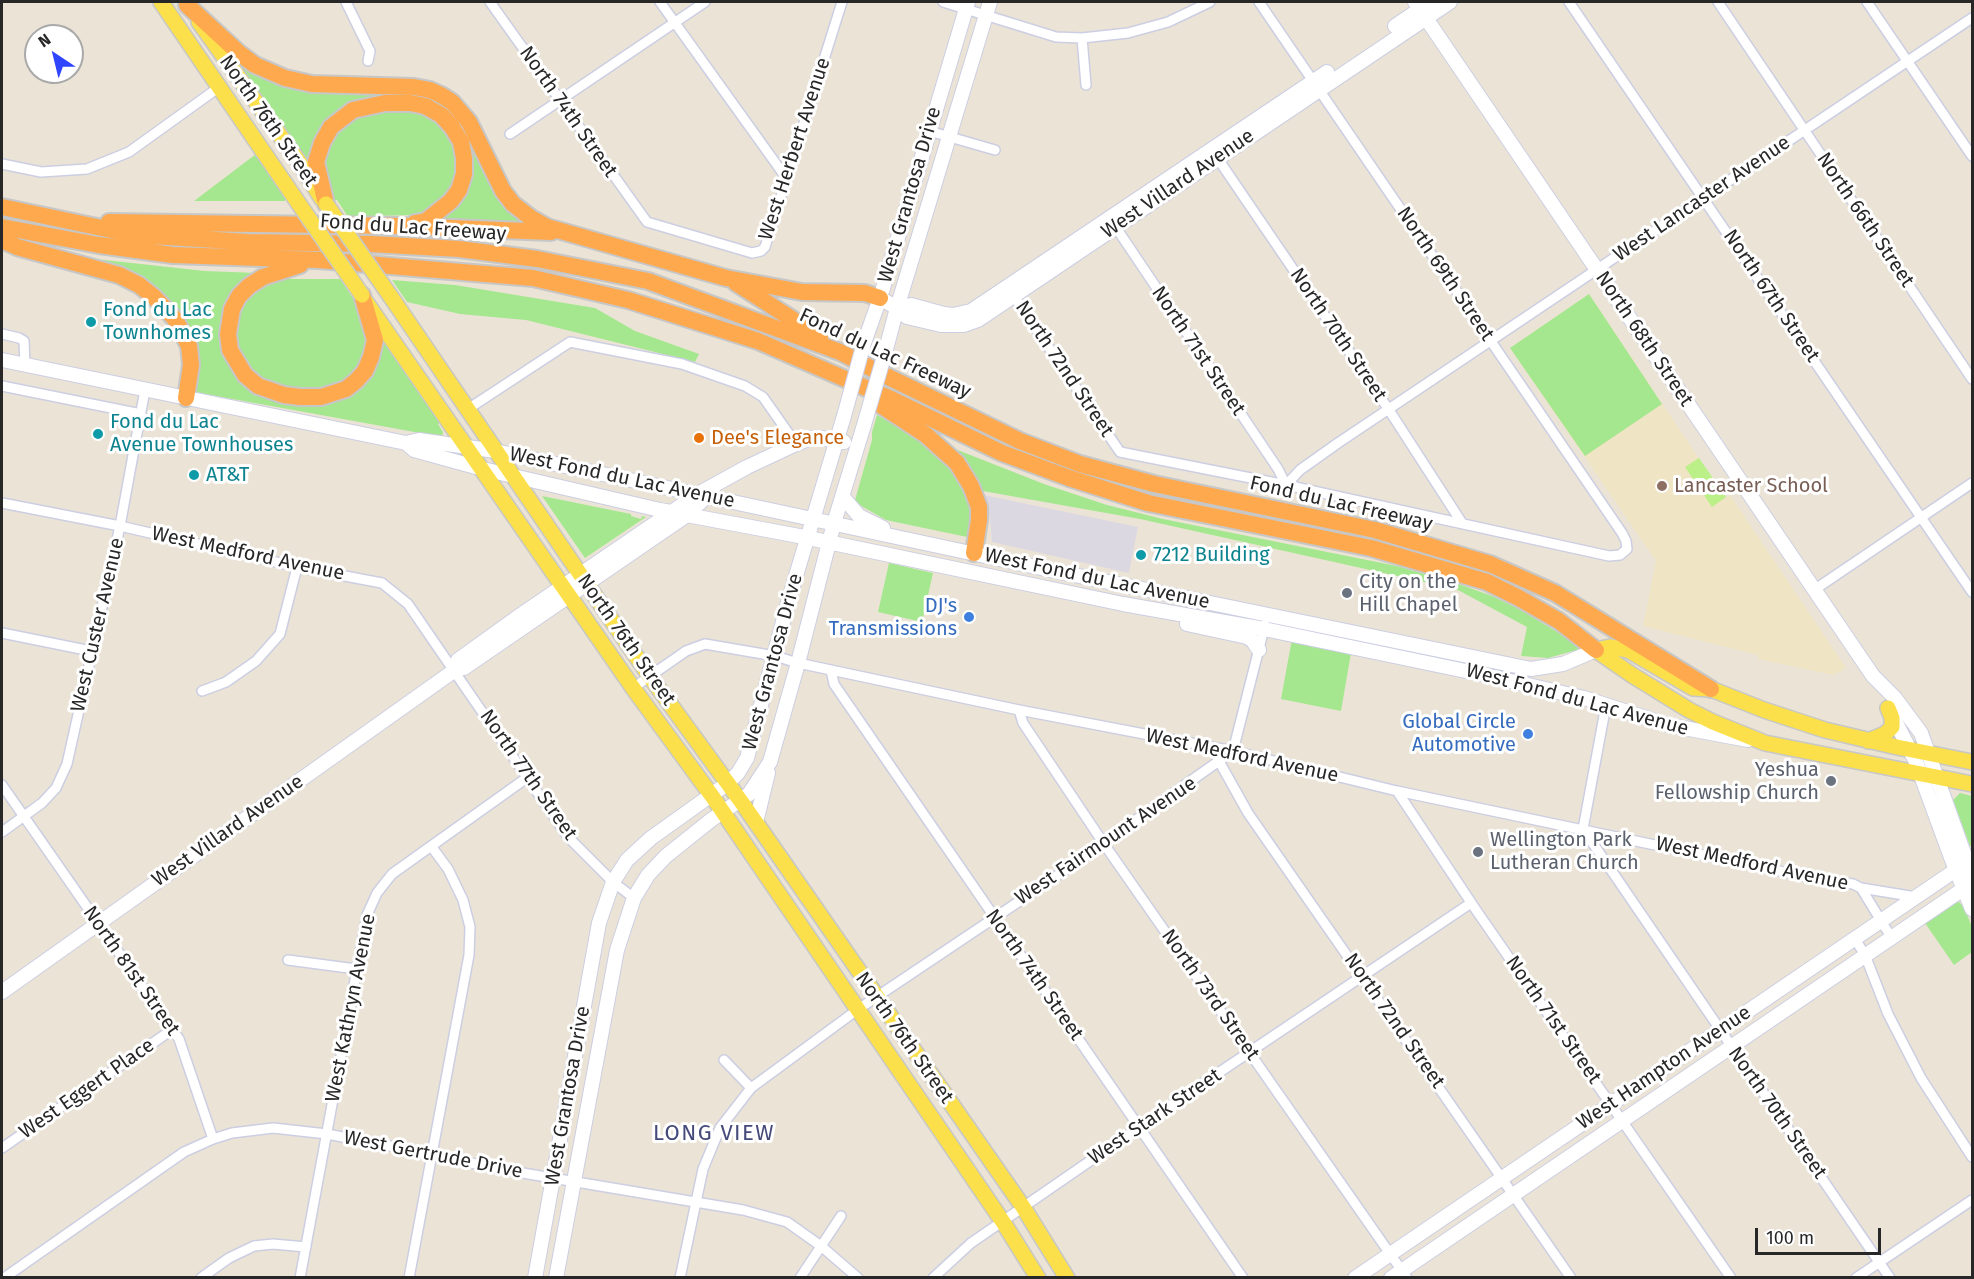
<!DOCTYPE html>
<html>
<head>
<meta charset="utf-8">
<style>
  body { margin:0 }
  #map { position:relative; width:1974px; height:1279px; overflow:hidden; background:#ebe4d6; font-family:"Fira Sans",sans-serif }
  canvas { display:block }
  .frame { position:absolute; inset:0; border:3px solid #272727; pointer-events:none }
  .north { position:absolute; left:24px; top:24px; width:60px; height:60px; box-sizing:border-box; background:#fff; border:2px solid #a9a9a9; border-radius:50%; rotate:325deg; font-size:16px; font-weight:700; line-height:24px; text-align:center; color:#272727 }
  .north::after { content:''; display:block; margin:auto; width:21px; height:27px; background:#3045ff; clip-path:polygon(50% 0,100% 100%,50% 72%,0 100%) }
  .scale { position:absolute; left:1755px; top:1228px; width:126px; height:27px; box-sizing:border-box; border:3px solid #272727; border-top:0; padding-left:8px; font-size:18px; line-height:21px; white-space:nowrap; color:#272727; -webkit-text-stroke:4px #fff; paint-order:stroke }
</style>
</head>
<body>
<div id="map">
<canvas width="1974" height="1279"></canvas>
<div class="frame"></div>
<div class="north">N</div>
<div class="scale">100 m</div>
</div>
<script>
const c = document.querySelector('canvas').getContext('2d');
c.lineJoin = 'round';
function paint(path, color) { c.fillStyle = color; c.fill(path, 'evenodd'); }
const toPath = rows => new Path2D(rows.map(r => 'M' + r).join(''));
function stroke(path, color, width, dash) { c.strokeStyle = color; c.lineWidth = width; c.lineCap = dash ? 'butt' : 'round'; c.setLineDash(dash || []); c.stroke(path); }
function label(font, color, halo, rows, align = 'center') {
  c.font = font + ' "Fira Sans",sans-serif'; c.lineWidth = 6; c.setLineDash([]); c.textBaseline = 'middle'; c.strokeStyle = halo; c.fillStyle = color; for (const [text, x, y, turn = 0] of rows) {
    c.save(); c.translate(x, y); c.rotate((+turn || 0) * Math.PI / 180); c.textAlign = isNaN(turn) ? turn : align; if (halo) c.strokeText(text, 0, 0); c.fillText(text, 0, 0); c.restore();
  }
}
const industrial = toPath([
  [984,495,1138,527,1129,573,992,542,990,520]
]);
const education = toPath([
  [1589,294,1712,478,1726,497,1730,495,1846,668,1834,675,1758,659,1758,655,1643,626,1656,561,1510,348]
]);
const green = toPath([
  [223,44,266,75,406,90,446,103,533,226,427,226,467,175,438,109,350,105,310,166],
  [378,107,428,113,448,130,459,156,455,187,433,210,415,215,371,216,369,219,350,220,337,200,333,200,322,168,337,125],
  [256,154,285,195,285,201,194,201],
  [86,258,205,271,258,273,223,338,261,390,342,394,380,334,441,422,438,424,443,432,442,437,194,392,178,317],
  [266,279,340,279,353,298,359,302,369,333,364,360,347,380,321,391,291,390,254,376,234,346,239,305],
  [392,280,455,285,595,308,635,331,699,354,695,362,526,320,460,314,407,302],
  [1589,294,1662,404,1585,456,1510,348],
  [877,415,924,441,946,458,971,495,973,529,967,537,886,520,856,503,855,500,872,440,872,432],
  [950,447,1044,484,1107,505,1163,519,1397,566,1456,583,1492,596,1519,609,1582,647,1576,653,1573,651,1548,658,1521,656,1527,627,1456,589,1140,519,977,490],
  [542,496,631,514,631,516,641,519,642,516,646,517,585,558],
  [889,563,933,573,922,622,878,612],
  [1292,639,1351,653,1341,711,1281,699],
  [1960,793,1972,796,1972,846,1970,846,1953,800],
  [1959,902,1964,907,1972,927,1972,952,1954,965,1925,923,1954,903]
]);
const pitch = toPath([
  [1699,458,1726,497,1712,507,1685,467]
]);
const street = toPath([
  [346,2,367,45,370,51,368,61],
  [490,2,647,222,752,253,761,251,765,247,842,2],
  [660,2,787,179],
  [943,2,1056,37,1082,38,1128,33,1168,22,1210,2],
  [1569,2,1972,592],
  [1718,2,1972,379],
  [1867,2,1972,156],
  [1082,38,1086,85],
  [929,131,995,150],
  [510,134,705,2],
  [1216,156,1389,410,1462,523],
  [2,164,41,172,87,169,129,152,218,88],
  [1113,223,1278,469,1286,485,1300,470,1338,443,1972,18],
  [1011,292,1120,452,1286,485,1609,556,1620,555,1627,549,1626,541,1622,533,1259,2],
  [2,334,19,338,24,341,25,365],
  [2,386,141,414],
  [468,409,570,342,682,364,745,386,763,397,796,444],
  [2,503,120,526,297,567,382,583,408,604,568,837,613,882,634,898],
  [1814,590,1972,483],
  [2,633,91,651],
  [831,670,834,684,1243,1278],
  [633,688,686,651,705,644,775,656,798,663,1019,710,1233,751,1397,791,1822,880,1853,884,1861,888,1916,897],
  [202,691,226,682,256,661,280,634,297,567],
  [1606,705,1583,829,1890,1278],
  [1019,710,1023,723,1104,844,1407,1278],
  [1220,763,1248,813,1571,1278],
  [2,785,179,1039,213,1139],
  [1397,791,1476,910,1731,1278],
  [2,832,42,803,56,788,67,764,120,526,145,390],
  [1861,888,1891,937],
  [1855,939,1865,955,1888,1014,1921,1078,1972,1157],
  [288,960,356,969],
  [724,1060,751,1088],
  [2,1148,173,1029],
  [4,1278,184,1152,213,1139,232,1133,273,1128,327,1134,432,1154,493,1168,743,1210,787,1222,821,1246,858,1278],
  [201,1278,229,1258,254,1246,273,1244,306,1247],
  [300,1278,367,915,377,893,392,874,528,777],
  [409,1278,469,955,470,927,463,900,448,869,431,846],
  [680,1278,703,1169,720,1128,751,1088,857,1010,1051,880,1233,751,1265,625],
  [800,1278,841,1216],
  [933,1278,971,1243,1193,1090,1471,903],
  [1856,1278,1972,1200]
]);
const secondary = toPath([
  [1415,2,1873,676,1895,698,1921,733,1972,876],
  [1395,26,1431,2],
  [880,298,897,308,907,317,941,325,964,325,978,320,1450,2],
  [897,308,911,305,944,314,953,315,971,311,1327,72],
  [864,343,880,298,968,2],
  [885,353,897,308,990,2],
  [2,360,406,443,419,440,495,451,1050,570,1531,669,1563,664,1596,650],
  [406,443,414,450,483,469,660,510,799,536,1123,604,1264,629,1485,675,1584,698,1668,725,1748,740],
  [843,497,859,516,883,528],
  [1187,624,1247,637,1253,641,1259,650],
  [455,670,458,660,522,614,698,494,747,467,796,444,811,438,821,438,844,442],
  [1891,713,1916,762,1952,860,1972,909],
  [756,822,768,773],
  [2,992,455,670,464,668,671,526,687,515,707,496,714,487],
  [535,1278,599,923,613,882,627,860,651,838,728,783,738,773,747,758,789,599,844,416],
  [556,1278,617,950,634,898,648,875,666,856,711,820,749,794,770,762,798,663,834,523,864,425],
  [1355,1278,1972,859],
  [1391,1278,1972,883]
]);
const primary = toPath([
  [161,2,299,204],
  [199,22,299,162,322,199],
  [391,297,651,678,745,807,1023,1207,1067,1278],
  [366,302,633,688,712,796,1003,1222,1038,1278],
  [1596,650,1632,675,1689,710,1713,722,1765,743,1972,784],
  [1596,650,1610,647,1628,650,1693,688,1711,689,1764,710,1825,730,1897,747,1972,762],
  [1868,741,1885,734,1892,727,1892,718,1888,708]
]);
const highway = toPath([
  [187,5,239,53,255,65,285,78,312,84,414,87,430,90,441,95,452,102,469,122,503,191,513,204,531,218,547,227,726,278,802,292,865,293,880,298],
  [326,204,316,162,322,143,331,127,353,110,385,103,410,103,425,106,441,115,452,127,461,142,464,158,464,174,459,190,451,201,426,221,415,223],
  [2,207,135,235,248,242,371,244,459,249,537,259,648,281,840,352,880,373,1020,441,1080,464,1154,484,1375,530,1490,564,1555,593,1711,689],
  [109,222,402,226,551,232],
  [2,227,99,245,173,255,319,260,533,278,628,300,758,341,889,398,1002,453,1069,478,1148,503,1371,548,1487,582,1519,598,1559,621,1596,650],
  [2,240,17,247,119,275,139,285,154,297,175,319,189,346,191,365,186,398],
  [300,265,263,277,249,286,239,296,232,309,228,334,230,350,245,375,258,386,284,395,300,397,321,397,346,389,356,381,365,371,371,357,375,340,362,295],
  [736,283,820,337],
  [876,402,926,435,957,463,971,486,979,507,979,520,974,553]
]);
const secondaryBridge = toPath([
  [844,416,864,343],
  [864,425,885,353]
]);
const primaryBridge = toPath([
  [299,204,362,295],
  [326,204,391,297]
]);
const markers = [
  [91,322,6,"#0f9aa8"],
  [98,434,6,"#0f9aa8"],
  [699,438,6,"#e8710a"],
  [194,475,6,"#0f9aa8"],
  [1662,486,6,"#8d6e63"],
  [1141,555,6,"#0f9aa8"],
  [1347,593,6,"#6b7280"],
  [969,617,6,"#3f7fe0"],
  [1528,734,6,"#3f7fe0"],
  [1831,781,6,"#6b7280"],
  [1478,852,6,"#6b7280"]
];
const streetNames = [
  ["North 74th Street",568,112,55],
  ["North 76th Street",268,121,55],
  ["West Herbert Avenue",795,149,-72],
  ["West Villard Avenue",1178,184,-34],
  ["West Grantosa Drive",910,195,-74],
  ["West Lancaster Avenue",1702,199,-34],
  ["North 66th Street",1865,220,56],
  ["Fond du Lac Freeway",413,228,4],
  ["North 69th Street",1445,274,56],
  ["North 67th Street",1771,296,56],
  ["North 70th Street",1338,335,56],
  ["North 68th Street",1644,339,56],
  ["North 71st Street",1198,351,56],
  ["Fond du Lac Freeway",885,354,25],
  ["North 72nd Street",1064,369,56],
  ["West Fond du Lac Avenue",622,478,12],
  ["Fond du Lac Freeway",1341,504,13],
  ["West Medford Avenue",248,554,12],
  ["West Fond du Lac Avenue",1097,579,12],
  ["West Custer Avenue",98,625,-77],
  ["North 76th Street",626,640,55],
  ["West Grantosa Drive",773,662,-75],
  ["West Fond du Lac Avenue",1577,700,15],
  ["West Medford Avenue",1242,756,12],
  ["North 77th Street",528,775,55],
  ["West Villard Avenue",228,831,-35],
  ["West Fairmount Avenue",1106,841,-34],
  ["West Medford Avenue",1752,864,12],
  ["North 81st Street",131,971,55],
  ["North 74th Street",1034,975,55],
  ["North 73rd Street",1210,995,55],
  ["West Kathryn Avenue",351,1008,-79],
  ["North 71st Street",1553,1020,55],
  ["North 72nd Street",1394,1021,55],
  ["North 76th Street",904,1038,55],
  ["West Hampton Avenue",1664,1068,-34],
  ["West Eggert Place",87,1089,-35],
  ["West Grantosa Drive",568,1096,-80],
  ["North 70th Street",1777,1113,55],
  ["West Stark Street",1155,1117,-34],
  ["West Gertrude Drive",433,1155,11]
];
const cultureNames = [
  ["Fond du Lac",103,310],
  ["Townhomes",103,333],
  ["Fond du Lac",110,422],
  ["Avenue Townhouses",110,445],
  ["AT&T",206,475],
  ["7212 Building",1153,555]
];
const foodNames = [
  ["Dee's Elegance",711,438]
];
const educationNames = [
  ["Lancaster School",1674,486]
];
const worshipNames = [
  ["City on the",1359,582],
  ["Hill Chapel",1359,605],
  ["Yeshua",1819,770,"right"],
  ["Fellowship Church",1819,793,"right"],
  ["Wellington Park",1490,840],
  ["Lutheran Church",1490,863]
];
const shopNames = [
  ["DJ's",957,606],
  ["Transmissions",957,629],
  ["Global Circle",1516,722],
  ["Automotive",1516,745]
];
const quarterNames = [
  ["LONG VIEW",714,1134]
];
paint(industrial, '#dcd8e2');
paint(education, '#efe4c4');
paint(green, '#a5e78e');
paint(pitch, '#bbef88');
stroke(street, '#cccee2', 12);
stroke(secondary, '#cccee2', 16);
stroke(primary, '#c7c7c7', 18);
stroke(highway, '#c7c7c7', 20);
stroke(street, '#fff', 9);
stroke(secondary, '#fff', 14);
stroke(primary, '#fbe04c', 15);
stroke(highway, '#ffa94e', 16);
stroke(secondaryBridge, '#cccee2', 16, []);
stroke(primaryBridge, '#c7c7c7', 18, []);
stroke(secondaryBridge, '#fff', 14);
stroke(primaryBridge, '#fbe04c', 15);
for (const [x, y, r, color] of markers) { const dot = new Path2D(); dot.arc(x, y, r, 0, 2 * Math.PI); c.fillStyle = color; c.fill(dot); stroke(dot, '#fff', 2); }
label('20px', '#272727', '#fff', streetNames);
label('20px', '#0d838f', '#fff', cultureNames, 'left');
label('20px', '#c56008', '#fff', foodNames, 'left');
label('20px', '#785e54', '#fff', educationNames, 'left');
label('20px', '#5b616d', '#fff', worshipNames, 'left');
label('20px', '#366cbe', '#fff', shopNames, 'right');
c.letterSpacing = '1.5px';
label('22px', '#454a7a', '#fff', quarterNames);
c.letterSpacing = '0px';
</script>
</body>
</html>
